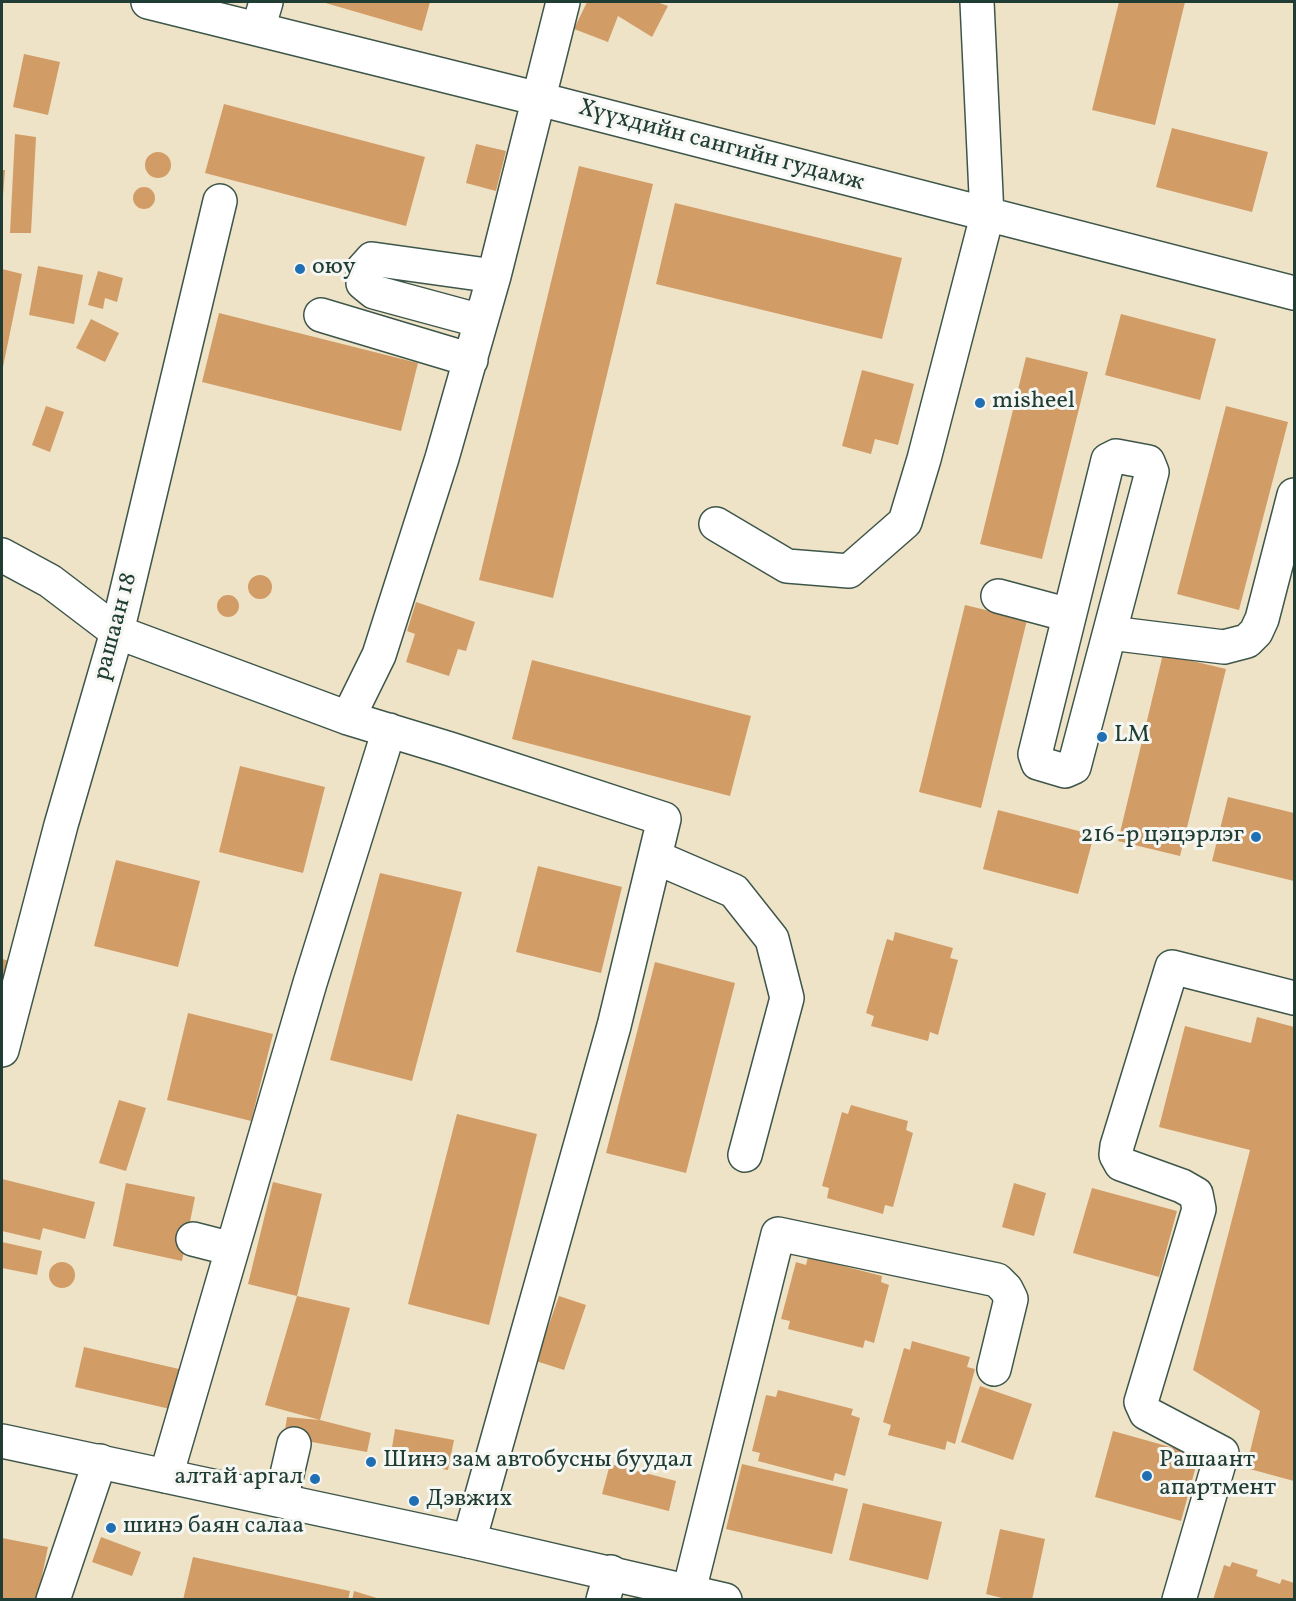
<!DOCTYPE html>
<html>
<head>
<meta charset="utf-8">
<style>
  body { margin:0 }
  #map { position:relative; width:1296px; height:1601px; overflow:hidden; background:#eee3c7; font-family:Vollkorn,serif }
  canvas { display:block }
  .frame { position:absolute; inset:0; border:3px solid #1f3d34; pointer-events:none }
</style>
</head>
<body>
<div id="map">
<canvas width="1296" height="1601"></canvas>
<div class="frame"></div>
</div>
<script>
const c = document.querySelector('canvas').getContext('2d');
c.lineJoin = 'round';
function paint(path, color) { c.fillStyle = color; c.fill(path, 'evenodd'); }
const toPath = rows => new Path2D(rows.map(r => 'M' + r).join(''));
function stroke(path, color, width, dash) { c.strokeStyle = color; c.lineWidth = width; c.lineCap = dash ? 'butt' : 'round'; c.setLineDash(dash || []); c.stroke(path); }
function label(font, color, halo, rows, align = 'center') {
  c.font = font + ' Vollkorn,serif'; c.lineWidth = 6; c.setLineDash([]); c.textBaseline = 'middle'; c.strokeStyle = halo; c.fillStyle = color; for (const [text, x, y, turn = 0] of rows) {
    c.save(); c.translate(x, y); c.rotate((+turn || 0) * Math.PI / 180); c.textAlign = isNaN(turn) ? turn : align; if (halo) c.strokeText(text, 0, 0); c.fillText(text, 0, 0); c.restore();
  }
}
const building = toPath([
  [322,2,430,2,422,31],
  [587,2,657,2,668,6,652,37,618,16,608,42,574,29],
  [1119,2,1185,2,1155,125,1092,110],
  [24,54,60,62,48,115,13,107],
  [224,104,425,157,406,226,205,173],
  [1172,128,1268,152,1252,212,1156,187],
  [15,134,36,137,31,233,10,233],
  [476,144,506,151,496,191,466,183],
  '145 165a13 13 0 1 1 26 0a13 13 0 1 1-26 0Z',
  [579,166,653,184,553,598,479,580],
  [2,170,5,170,3,196,2,196],
  '133 198a11 11 0 1 1 22 0a11 11 0 1 1-22 0Z',
  [675,203,902,258,882,339,656,284],
  [38,266,83,275,74,324,29,315],
  [2,269,22,274,3,367,2,367],
  [98,271,123,278,117,302,105,298,103,309,88,305],
  [219,313,418,363,401,431,202,382],
  [1121,314,1216,339,1200,400,1105,375],
  [91,319,119,333,105,362,76,348],
  [1026,357,1088,372,1042,559,980,544],
  [862,370,914,384,898,445,875,439,871,454,842,446],
  [46,406,64,412,50,452,32,445],
  [1226,406,1288,422,1239,610,1177,594],
  '248 587a12 12 0 1 1 24 0a12 12 0 1 1-24 0Z',
  '217 606a11 11 0 1 1 22 0a11 11 0 1 1-22 0Z',
  [416,602,475,622,466,651,458,649,449,676,406,662,415,634,407,631],
  [965,605,1027,620,981,808,919,792],
  [1163,654,1226,669,1180,856,1118,841],
  [532,660,751,716,730,796,512,739],
  [240,766,325,787,303,873,219,852],
  [1228,797,1294,813,1294,881,1212,861],
  [998,810,1094,835,1078,894,983,869],
  [116,860,200,881,178,967,94,946],
  [538,866,622,887,601,973,516,952],
  [380,873,462,892,412,1081,330,1060],
  [895,932,953,948,950,958,958,960,938,1035,930,1032,928,1041,871,1026,874,1016,866,1013,887,939,893,941],
  [2,959,10,961,2,995],
  [655,962,735,983,686,1173,606,1153],
  [188,1013,273,1034,251,1121,167,1100],
  [1257,1017,1294,1027,1294,1481,1246,1468,1260,1411,1193,1370,1250,1150,1159,1127,1185,1026,1251,1043],
  [119,1100,146,1108,126,1171,99,1163],
  [851,1105,908,1121,906,1130,913,1133,893,1207,885,1205,883,1214,827,1198,829,1188,822,1186,842,1112,848,1114],
  [457,1114,537,1134,489,1325,408,1304],
  [2,1179,95,1202,85,1239,43,1228,40,1240,2,1231],
  [273,1182,322,1194,297,1296,248,1284],
  [126,1183,195,1197,182,1261,113,1246],
  [1014,1183,1046,1193,1034,1236,1002,1227],
  [1092,1188,1177,1211,1159,1277,1073,1253],
  [2,1242,42,1251,37,1275,2,1268],
  [808,1257,882,1276,881,1282,889,1285,874,1343,865,1340,863,1348,788,1329,790,1321,781,1319,796,1262,806,1265],
  '49 1275a13 13 0 1 1 26 0a13 13 0 1 1-26 0Z',
  [297,1296,350,1308,320,1420,371,1433,367,1452,284,1437,287,1417,320,1420,265,1405],
  [559,1296,586,1305,564,1370,536,1361],
  [912,1341,970,1357,967,1367,975,1369,955,1444,947,1441,945,1450,888,1435,891,1425,883,1422,904,1348,910,1350],
  [84,1347,179,1369,170,1409,75,1387],
  [980,1386,1032,1404,1013,1460,961,1442],
  [778,1390,853,1409,851,1415,860,1418,845,1476,835,1473,833,1481,758,1461,760,1453,752,1451,766,1395,776,1397],
  [395,1429,454,1440,448,1470,390,1460],
  [1113,1431,1199,1455,1181,1521,1095,1497],
  [610,1464,676,1481,669,1511,602,1494],
  [742,1464,848,1489,832,1554,726,1529],
  [863,1503,942,1522,928,1580,849,1560],
  [1000,1529,1045,1539,1032,1600,1010,1600,986,1594],
  [101,1537,141,1552,132,1576,92,1562],
  [2,1538,48,1547,37,1600,2,1600],
  [193,1557,350,1591,348,1600,183,1600],
  [1232,1562,1258,1570,1256,1576,1280,1584,1282,1579,1294,1583,1294,1600,1213,1600,1224,1565,1230,1567],
  [354,1591,380,1599,380,1600,352,1600]
]);
const minor = toPath([
  [148,2,539,99,1294,293],
  [258,29,266,2],
  [321,315,471,360],
  [481,321,374,292,363,283,363,269,372,259,494,276],
  [1116,456,1148,462,1152,472,1074,767,1065,771,1038,763,1035,754,1108,460,1116,456],
  [716,524,787,566,849,571,905,522,924,459,987,216,977,2],
  [2,555,50,581,117,632,348,718,450,749,664,819,614,1026,469,1541],
  [998,596,1069,615],
  [1110,633,1224,647,1247,641,1256,632,1262,619,1294,495],
  [348,718,379,655,442,458,494,276,563,2],
  [655,857,734,891,772,939,787,998,745,1155],
  [2,1050,61,825,117,632,220,201],
  [193,1239,232,1249],
  [166,1476,310,983,389,730],
  [281,1500,294,1444],
  [689,1591,778,1234,997,1280,1006,1289,1011,1299,994,1369],
  [53,1600,100,1461],
  [603,1600,611,1572],
  [1179,1600,1222,1453,1146,1413,1141,1402,1199,1209,1196,1194,1182,1186,1121,1164,1116,1155,1117,1146,1172,967,1294,998]
]);
const major = toPath([
  [2,1441,469,1541,725,1600]
]);
const markers = [
  [300,269,6,"#1f6fb2"],
  [980,403,6,"#1f6fb2"],
  [1102,737,6,"#1f6fb2"],
  [1256,837,6,"#1f6fb2"],
  [371,1462,6,"#1f6fb2"],
  [1147,1476,6,"#1f6fb2"],
  [315,1479,6,"#1f6fb2"],
  [414,1501,6,"#1f6fb2"],
  [111,1528,6,"#1f6fb2"]
];
const streetNames = [
  ["Хүүхдийн сангийн гудамж",721,147,15],
  ["рашаан 18",117,627,-75]
];
const poiNames = [
  ["оюу",312,269],
  ["misheel",992,403],
  ["LM",1114,737],
  ["216-р цэцэрлэг",1244,837,"right"],
  ["Шинэ зам автобусны буудал",383,1462],
  ["Рашаант",1159,1462],
  ["апартмент",1159,1490],
  ["алтай аргал",303,1479,"right"],
  ["Дэвжих",426,1501],
  ["шинэ баян салаа",123,1528]
];
paint(building, '#d29c67');
stroke(minor, '#3e564a', 36);
stroke(major, '#3e564a', 36);
stroke(minor, '#fff', 33);
stroke(major, '#fff', 33);
for (const [x, y, r, color] of markers) { const dot = new Path2D(); dot.arc(x, y, r, 0, 2 * Math.PI); c.fillStyle = color; c.fill(dot); stroke(dot, '#f6f6f2', 2); }
label('24px', '#1f3d34', '#f6f6f2', streetNames);
label('24px', '#1f3d34', '#f6f6f2', poiNames, 'left');
</script>
</body>
</html>
